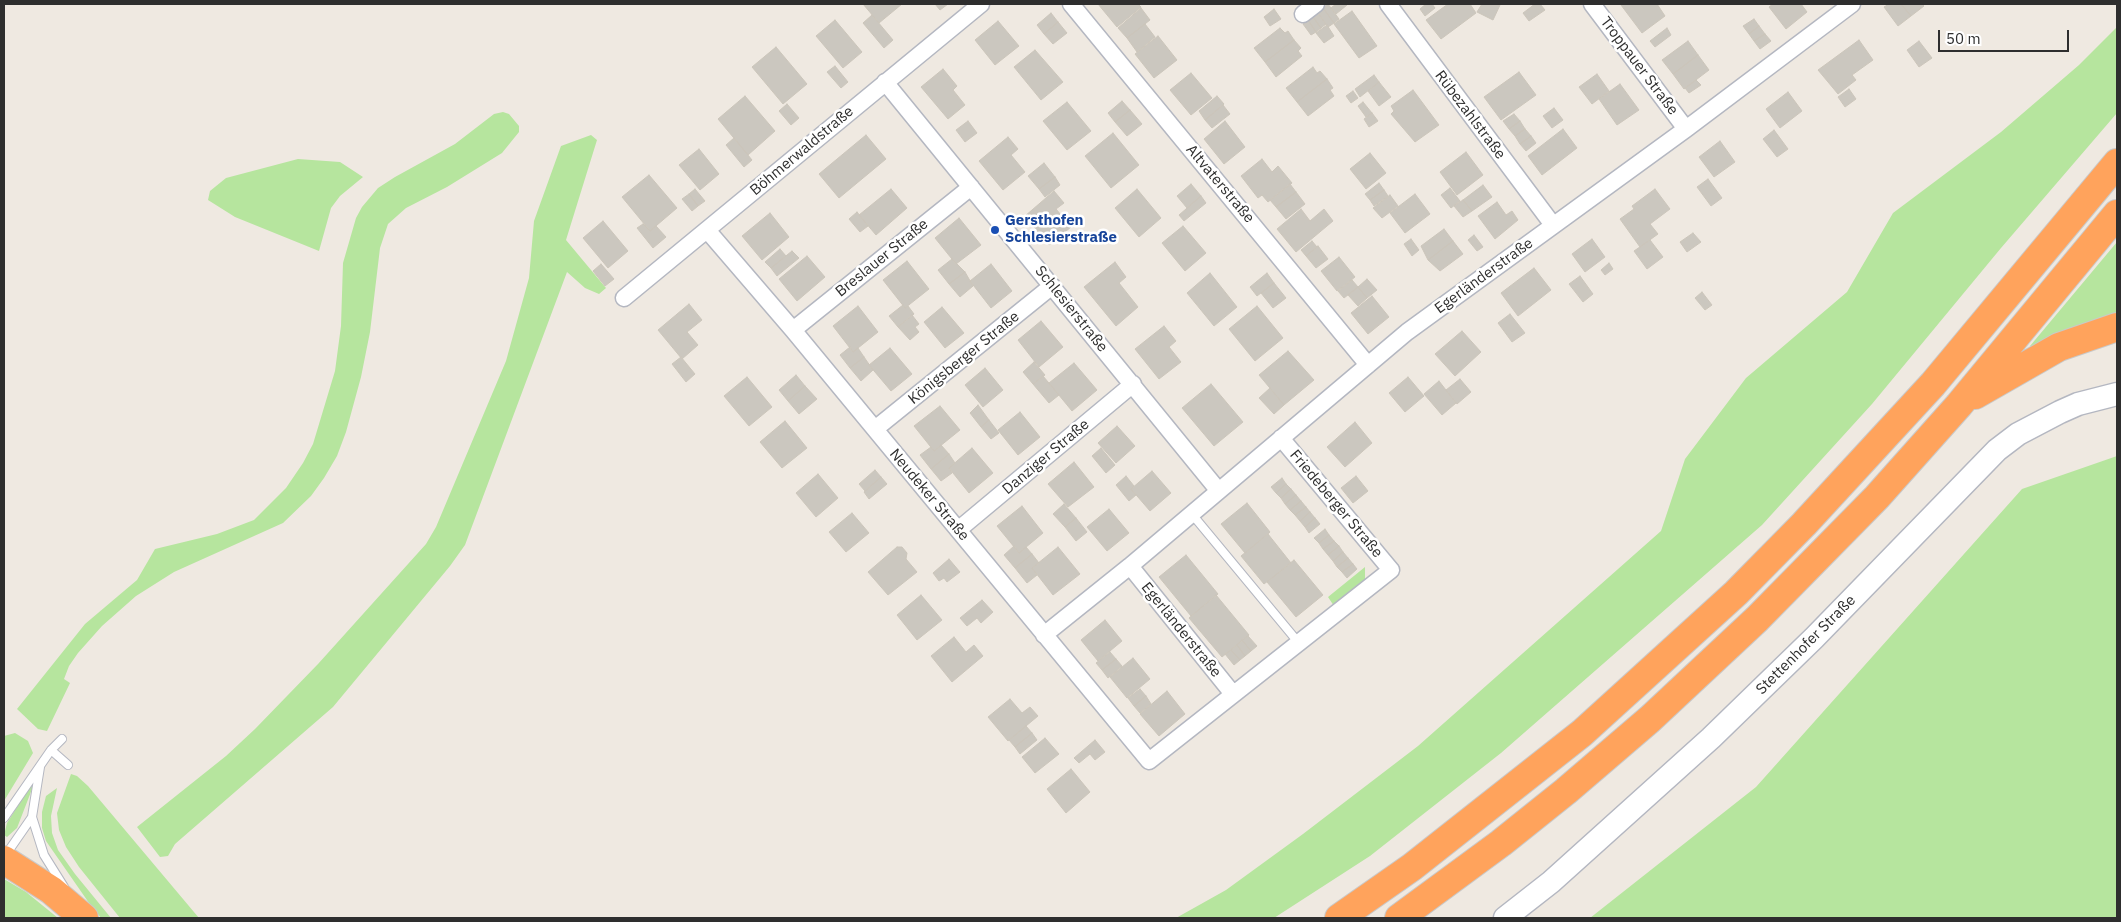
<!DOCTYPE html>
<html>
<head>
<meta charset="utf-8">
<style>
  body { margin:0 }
  #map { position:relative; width:2121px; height:922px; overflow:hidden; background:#efe9e1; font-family:"IBM Plex Sans",sans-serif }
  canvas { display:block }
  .frame { position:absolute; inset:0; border:5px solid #2e2e2e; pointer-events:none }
  .scale { position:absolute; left:1938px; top:30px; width:131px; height:22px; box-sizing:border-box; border:2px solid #2e2e2e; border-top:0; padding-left:6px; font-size:15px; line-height:18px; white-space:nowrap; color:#2e2e2e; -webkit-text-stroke:4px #fff; paint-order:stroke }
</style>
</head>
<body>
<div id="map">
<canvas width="2121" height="922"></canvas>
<div class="frame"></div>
<div class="scale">50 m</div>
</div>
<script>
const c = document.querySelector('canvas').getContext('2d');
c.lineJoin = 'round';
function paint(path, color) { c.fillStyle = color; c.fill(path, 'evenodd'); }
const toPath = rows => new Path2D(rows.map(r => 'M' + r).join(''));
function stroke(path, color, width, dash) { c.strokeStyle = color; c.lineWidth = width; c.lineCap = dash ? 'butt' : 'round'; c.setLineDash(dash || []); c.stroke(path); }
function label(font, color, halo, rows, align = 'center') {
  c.font = font + ' "IBM Plex Sans",sans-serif'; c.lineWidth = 5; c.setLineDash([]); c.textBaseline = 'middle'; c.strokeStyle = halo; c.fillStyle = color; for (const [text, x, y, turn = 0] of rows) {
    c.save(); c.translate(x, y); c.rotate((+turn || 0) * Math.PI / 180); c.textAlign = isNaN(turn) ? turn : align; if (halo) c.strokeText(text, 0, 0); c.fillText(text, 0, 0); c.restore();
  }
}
const green = toPath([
  [2117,27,2117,113,2001,248,1872,404,1762,525,1501,753,1370,856,1274,918,1176,918,1226,890,1303,834,1418,746,1661,531,1685,459,1746,378,1847,292,1893,213,2001,132,2079,65],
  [503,112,509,114,519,126,519,132,502,153,447,187,406,208,388,224,380,248,370,332,361,377,346,432,337,456,324,478,311,496,283,523,174,572,136,596,102,626,78,653,69,666,64,679,70,683,47,731,38,729,17,709,85,624,137,580,155,549,217,534,254,520,286,488,303,463,313,444,335,371,341,326,343,263,356,218,362,207,378,188,395,177,455,144,494,114],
  [591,135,597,140,566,240,606,288,599,294,585,288,567,272,465,545,450,566,333,707,175,844,168,856,160,857,137,827,226,756,255,729,318,664,426,544,436,527,506,361,529,278,534,221,561,146],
  [298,159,340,162,363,177,340,196,331,208,319,251,235,217,208,200,210,191,226,178],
  [2117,242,2117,318,2036,351,2030,346],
  [2117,456,2117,918,1590,918,1756,787,2022,489],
  [1365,567,1365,582,1334,606,1328,597],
  [15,733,28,741,33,753,4,801,4,736],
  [71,774,77,776,88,786,199,918,120,918,79,867,66,847,59,830,57,813],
  [32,783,34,784,17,828,7,837,4,835,7,823],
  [57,788,51,816,52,833,58,850,75,874,111,918,101,918,89,903,46,841,42,828,42,812,46,796],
  [4,879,26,892,58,918,4,918]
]);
const building = toPath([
  [863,4,902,4,879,23,863,4],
  [935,4,948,4,940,10,935,4],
  [1098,4,1138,4,1141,7,1117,27,1098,4],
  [1328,4,1339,19,1334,23,1323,8,1328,4],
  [1336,4,1346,4,1347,5,1336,14,1331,8,1336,4],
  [1426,4,1432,4,1435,8,1425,16,1420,9,1426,4],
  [1448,4,1470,4,1476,13,1441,39,1426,20,1448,4],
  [1482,4,1500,5,1493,20,1477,12,1482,4],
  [1535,4,1540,4,1545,10,1529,21,1523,13,1535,4],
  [1623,4,1657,4,1665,16,1642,33,1621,5,1623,4],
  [1773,4,1801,4,1807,12,1786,29,1769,7,1773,4],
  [1889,4,1901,4,1911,16,1898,26,1884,7,1889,4],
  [1901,4,1922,4,1924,6,1911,16,1901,4],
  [1141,8,1150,20,1127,38,1118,28,1141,8],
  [1323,8,1334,23,1328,27,1317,12,1323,8],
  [1274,9,1281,19,1270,26,1264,17,1274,9],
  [1352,11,1377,46,1359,58,1334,24,1352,11],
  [1051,13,1058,22,1044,34,1037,25,1051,13],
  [1318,13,1326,24,1321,28,1313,17,1318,13],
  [872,15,893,40,884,48,863,23,872,15],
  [1313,17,1321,28,1316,32,1308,20,1313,17],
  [1754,19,1759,26,1749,34,1743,26,1754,19],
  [835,20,862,52,843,68,816,36,835,20],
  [1308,20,1316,32,1311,35,1303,24,1308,20],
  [998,21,1019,46,995,65,975,40,998,21],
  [1058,22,1067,33,1053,44,1044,34,1058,22],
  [1145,24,1155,37,1137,52,1127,38,1145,24],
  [1327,25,1334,36,1324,43,1316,33,1327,25],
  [1759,26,1765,34,1754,41,1749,34,1759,26],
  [1280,28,1285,33,1288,31,1294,40,1265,62,1254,48,1280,28],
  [1667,28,1671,35,1655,47,1650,41,1667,28],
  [1765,34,1771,41,1760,49,1754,41,1765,34],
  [1158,36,1177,60,1154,78,1135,54,1158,36],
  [1294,40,1301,48,1298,51,1302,56,1276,77,1265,62,1294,40],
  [1859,40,1873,60,1852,75,1856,80,1838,94,1818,70,1859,40],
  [1688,41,1698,55,1673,74,1662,60,1688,41],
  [1919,41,1932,58,1919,67,1907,50,1919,41],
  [776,47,807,84,783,104,752,67,776,47],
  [1035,50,1063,82,1041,100,1014,67,1035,50],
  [1698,55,1709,70,1684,89,1673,74,1698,55],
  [835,66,848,82,841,88,827,72,835,66],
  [1313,67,1317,73,1320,71,1327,79,1297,102,1286,88,1313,67],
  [943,69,957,86,953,90,965,105,948,119,921,87,943,69],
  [1519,72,1536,95,1501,120,1484,97,1519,72],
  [1191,73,1212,98,1191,115,1170,90,1191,73],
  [1597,74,1609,91,1592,104,1579,87,1597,74],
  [1374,75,1379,82,1360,97,1355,89,1374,75],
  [1327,79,1333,88,1330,90,1334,96,1308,116,1297,102,1327,79],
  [1696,80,1701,85,1689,93,1685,88,1696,80],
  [1379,82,1391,97,1379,106,1368,91,1379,82],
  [1620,84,1639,110,1617,125,1599,99,1620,84],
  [1849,89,1856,99,1845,107,1838,97,1849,89],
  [1413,90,1439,125,1415,142,1391,114,1394,111,1391,106,1413,90],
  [1353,91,1358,98,1351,103,1346,96,1353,91],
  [1788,92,1802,111,1780,128,1766,109,1788,92],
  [745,96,775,131,748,155,718,119,745,96],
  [1217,96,1224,104,1205,120,1199,111,1217,96],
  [1122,101,1130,110,1115,122,1108,113,1122,101],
  [1067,102,1091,131,1067,150,1043,121,1067,102],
  [1363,102,1372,113,1366,117,1358,106,1363,102],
  [787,104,799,118,791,125,779,111,787,104],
  [1223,105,1230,114,1212,128,1205,120,1223,105],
  [1554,108,1563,120,1552,128,1543,116,1554,108],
  [1130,110,1142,124,1127,136,1115,122,1130,110],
  [1372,113,1378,121,1369,127,1364,119,1372,113],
  [1514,114,1520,121,1509,129,1503,121,1514,114],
  [968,121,977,133,965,142,956,130,968,121],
  [1225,121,1245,147,1224,164,1204,139,1225,121],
  [1520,121,1525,129,1515,136,1509,129,1520,121],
  [1525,129,1531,136,1520,144,1515,136,1525,129],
  [1563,129,1577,148,1542,175,1528,156,1563,129],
  [1774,130,1788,149,1777,157,1763,139,1774,130],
  [1113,133,1139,165,1111,188,1085,156,1113,133],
  [866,135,886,159,839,198,819,174,866,135],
  [1531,136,1536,143,1526,151,1520,144,1531,136],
  [1008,137,1018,149,1011,155,1025,172,1003,190,979,161,1008,137],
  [734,138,752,160,744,167,726,145,734,138],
  [1720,141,1735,162,1714,177,1699,157,1720,141],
  [699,149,719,174,700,190,679,165,699,149],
  [1466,152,1483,175,1457,195,1440,172,1466,152],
  [1370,153,1386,173,1366,189,1350,169,1370,153],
  [1262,159,1272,172,1278,166,1292,183,1268,202,1262,195,1258,198,1241,176,1262,159],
  [1044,163,1055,177,1039,189,1028,176,1044,163],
  [649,175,677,208,650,231,622,197,649,175],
  [1055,177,1060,185,1045,197,1039,189,1055,177],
  [1708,179,1722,198,1711,206,1697,187,1708,179],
  [1379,183,1384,190,1370,200,1365,194,1379,183],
  [1191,184,1201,196,1187,208,1177,196,1191,184],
  [1290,184,1296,192,1276,207,1270,200,1290,184],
  [1483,185,1492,197,1472,211,1463,200,1483,185],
  [1450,188,1460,201,1451,208,1441,195,1450,188],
  [695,189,705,201,698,206,689,194,695,189],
  [891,189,907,208,876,235,859,215,891,189],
  [1137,189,1161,218,1139,237,1115,208,1137,189],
  [1655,189,1670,209,1650,224,1658,234,1640,247,1620,219,1634,209,1632,206,1655,189],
  [1384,190,1388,196,1374,206,1370,200,1384,190],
  [1054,191,1064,203,1056,209,1071,227,1049,245,1025,216,1054,191],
  [1296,192,1305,204,1286,219,1276,207,1296,192],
  [689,194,698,206,692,211,682,199,689,194],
  [1415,194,1430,214,1405,233,1390,213,1415,194],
  [1390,195,1398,206,1382,218,1373,208,1390,195],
  [1201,196,1206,203,1184,221,1179,215,1201,196],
  [1463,200,1472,211,1463,217,1454,206,1463,200],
  [1497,202,1506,215,1512,211,1518,220,1495,239,1478,216,1497,202],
  [1301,209,1310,221,1324,209,1333,221,1296,252,1277,229,1301,209],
  [857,212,868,226,860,232,849,219,857,212],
  [770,213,789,237,762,260,742,236,770,213],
  [959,218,981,245,956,264,935,238,959,218],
  [603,221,628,251,608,268,583,238,603,221],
  [643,224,650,231,656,226,666,237,653,248,637,228,643,224],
  [1183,226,1206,253,1185,271,1162,243,1183,226],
  [1444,229,1453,241,1428,260,1421,246,1444,229],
  [1693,233,1701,242,1687,252,1680,242,1693,233],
  [1474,235,1483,247,1477,251,1468,240,1474,235],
  [1411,239,1419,250,1412,256,1404,244,1411,239],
  [1592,239,1605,257,1585,272,1572,254,1592,239],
  [1650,240,1663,257,1647,269,1634,251,1650,240],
  [1312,241,1317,247,1306,256,1301,250,1312,241],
  [1453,241,1463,254,1440,271,1428,260,1453,241],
  [1318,246,1328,259,1316,268,1306,256,1318,246],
  [780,249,786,256,771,268,765,262,780,249],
  [792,251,799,258,777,276,771,268,792,251],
  [807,256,825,277,797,301,779,279,807,256],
  [1339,257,1355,277,1337,291,1321,271,1339,257],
  [952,259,965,272,949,284,938,270,952,259],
  [907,261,929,289,905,308,883,280,907,261],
  [1115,262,1126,277,1119,283,1138,307,1116,326,1084,287,1115,262],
  [1609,263,1613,269,1605,275,1601,270,1609,263],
  [601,264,614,279,605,286,593,271,601,264],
  [991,264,1012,291,991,308,970,281,991,264],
  [1534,268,1551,290,1518,316,1501,293,1534,268],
  [965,272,973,286,960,297,949,284,965,272],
  [1210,273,1237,307,1214,326,1187,293,1210,273],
  [1267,273,1274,283,1257,296,1250,287,1267,273],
  [1580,276,1593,294,1583,302,1569,284,1580,276],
  [1367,279,1377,290,1367,298,1358,287,1367,279],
  [1352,280,1358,287,1344,298,1338,291,1352,280],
  [1274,283,1286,298,1273,308,1261,293,1274,283],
  [1358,287,1367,298,1358,306,1348,295,1358,287],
  [1702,292,1712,305,1705,310,1695,298,1702,292],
  [1372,296,1389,317,1368,334,1351,313,1372,296],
  [689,304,702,320,687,332,698,345,682,359,658,330,689,304],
  [903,305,905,308,908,306,914,314,898,327,889,316,903,305],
  [858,306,878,332,853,352,833,326,858,306],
  [1257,306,1283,338,1255,361,1229,329,1257,306],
  [942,307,964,333,945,348,924,322,942,307],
  [1510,314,1525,333,1512,342,1498,323,1510,314],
  [912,315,919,324,915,327,919,332,910,340,898,327,912,315],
  [1041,321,1063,347,1039,367,1018,340,1041,321],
  [1164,326,1176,341,1169,347,1181,362,1159,379,1135,349,1164,326],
  [1462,331,1481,352,1455,376,1435,354,1462,331],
  [850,347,853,352,858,348,864,357,850,368,840,355,850,347],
  [890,348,912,374,891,391,869,365,890,348],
  [1288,351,1314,380,1284,405,1259,375,1288,351],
  [681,357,695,374,686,382,672,364,681,357],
  [864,357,873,370,861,381,850,368,864,357],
  [1034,362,1045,375,1033,384,1023,372,1034,362],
  [1074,363,1097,390,1072,411,1049,383,1074,363],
  [985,368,1003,390,983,407,965,385,985,368],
  [796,375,805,386,788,401,779,390,796,375],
  [1043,376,1059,395,1049,403,1033,384,1043,376],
  [747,377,772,407,749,426,724,396,747,377],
  [1408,377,1424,396,1405,412,1389,393,1408,377],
  [1460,379,1471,392,1457,404,1446,390,1460,379],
  [1439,381,1456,403,1442,415,1424,394,1439,381],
  [1211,384,1243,422,1214,446,1182,408,1211,384],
  [805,386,817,399,799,414,788,401,805,386],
  [1270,388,1284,405,1274,414,1259,398,1270,388],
  [978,405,989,420,981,427,970,413,978,405],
  [940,406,960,430,934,451,914,426,940,406],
  [1020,412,1040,437,1018,455,998,430,1020,412],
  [989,420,999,433,991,439,981,427,989,420],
  [785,421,807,448,782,468,760,442,785,421],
  [1355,422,1372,443,1345,467,1327,447,1355,422],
  [1117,426,1135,446,1116,463,1098,443,1117,426],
  [941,445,949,454,931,469,920,455,931,447,934,451,941,445],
  [972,448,993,473,969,493,949,468,972,448],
  [1101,448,1115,465,1106,473,1092,456,1101,448],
  [949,454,955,463,949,468,952,473,941,481,931,469,949,454],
  [1074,462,1094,487,1068,507,1048,484,1074,462],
  [875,470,881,477,865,491,859,484,875,470],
  [1152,471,1171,493,1150,511,1131,489,1152,471],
  [818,474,838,498,816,517,796,493,818,474],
  [1126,476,1134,486,1131,489,1136,495,1129,501,1116,485,1126,476],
  [1356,476,1368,491,1353,503,1341,488,1356,476],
  [881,477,887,484,869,499,864,492,881,477],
  [1282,478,1286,484,1276,493,1271,487,1282,478],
  [1286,484,1291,489,1281,498,1276,493,1286,484],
  [1291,489,1296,495,1285,504,1281,498,1291,489],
  [1296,495,1301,501,1290,510,1285,504,1296,495],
  [1301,501,1306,507,1295,515,1290,510,1301,501],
  [1247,503,1270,532,1245,553,1221,524,1247,503],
  [1064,504,1076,518,1065,527,1053,514,1064,504],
  [1022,506,1043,533,1019,553,997,526,1022,506],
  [1306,507,1310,512,1300,521,1295,515,1306,507],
  [1109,509,1129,533,1107,551,1087,527,1109,509],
  [1310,512,1315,518,1305,527,1300,521,1310,512],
  [852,513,869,533,846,552,829,532,852,513],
  [1076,518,1087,532,1076,541,1065,527,1076,518],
  [1315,518,1320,524,1309,533,1305,527,1315,518],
  [1325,529,1329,535,1319,543,1314,538,1325,529],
  [1268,534,1291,563,1264,584,1241,556,1268,534],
  [1329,535,1334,541,1323,549,1319,543,1329,535],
  [1334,541,1339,546,1328,555,1323,549,1334,541],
  [1014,546,1019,553,1026,547,1032,554,1015,568,1004,555,1014,546],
  [1339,546,1343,552,1333,561,1328,555,1339,546],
  [897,547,902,547,907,553,906,559,917,572,888,595,868,572,897,547],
  [1058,547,1080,574,1053,595,1032,568,1058,547],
  [1343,552,1348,558,1337,567,1333,561,1343,552],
  [1032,554,1039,563,1032,568,1037,575,1027,583,1015,568,1032,554],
  [1186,555,1218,594,1191,616,1159,577,1186,555],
  [1348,558,1353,564,1342,572,1337,567,1348,558],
  [949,559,960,572,947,582,944,578,939,581,933,573,949,559],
  [1294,560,1323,595,1296,617,1267,582,1294,560],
  [1353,564,1357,569,1347,578,1342,572,1353,564],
  [921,595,942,620,917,640,897,615,921,595],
  [1216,595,1249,635,1222,657,1189,618,1216,595],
  [982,600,993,612,981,623,977,618,967,626,960,618,982,600],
  [1105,620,1122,641,1098,661,1081,640,1105,620],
  [1248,636,1257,646,1251,651,1242,640,1248,636],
  [954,637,966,652,974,645,983,656,952,682,931,656,954,637],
  [1242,640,1251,651,1245,656,1237,645,1242,640],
  [1237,645,1245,656,1240,660,1231,650,1237,645],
  [1231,650,1240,660,1234,665,1225,654,1231,650],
  [1110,652,1116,659,1102,670,1096,663,1110,652],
  [1133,658,1150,679,1127,698,1110,677,1133,658],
  [1116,659,1122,666,1108,678,1102,670,1116,659],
  [1140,689,1146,696,1134,706,1128,698,1140,689],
  [1167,691,1185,714,1159,736,1140,714,1167,691],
  [1146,696,1151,704,1140,713,1134,706,1146,696],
  [1010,699,1022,713,1030,707,1038,716,1008,741,988,717,1010,699],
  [1026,726,1032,733,1015,747,1009,740,1026,726],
  [1032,733,1037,740,1020,754,1015,747,1032,733],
  [1045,738,1059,754,1035,773,1022,757,1045,738],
  [1095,740,1105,752,1095,760,1090,754,1079,763,1074,758,1095,740],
  [1071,769,1090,792,1066,813,1047,789,1071,769]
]);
const lane = toPath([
  [1191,513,1298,642],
  [51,750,68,765],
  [32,817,44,855,64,887],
  [4,818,51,750,62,739],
  [5,856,32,817,40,767]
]);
const street = toPath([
  [1071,4,1368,365],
  [1388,4,1553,225],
  [1592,4,1686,129],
  [1303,14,1316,4],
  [885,82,1218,490],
  [707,230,793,330,1149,761,1391,570,1281,438],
  [624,298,981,4],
  [793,330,971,187],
  [875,429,1052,286],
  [958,530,1133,384],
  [1130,566,1233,694],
  [1044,635,1130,566,1407,332,1686,129,1852,4]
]);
const secondary = toPath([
  [1505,918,1551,882,1711,738,1814,638,1997,450,2018,434,2060,412,2078,404,2117,394]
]);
const highway = toPath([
  [1975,395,2059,347,2117,327],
  [4,860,51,890,84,918],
  [1339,918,1412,867,1582,733,1736,593,1804,524,1933,384,2117,163],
  [1399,918,1501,843,1566,791,1650,719,1757,619,1877,497,1959,405,2117,214]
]);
const markers = [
  [995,230,5,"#1a4fb4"]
];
const streetNames = [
  ["Troppauer Straße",1639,66,53],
  ["Rübezahlstraße",1470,115,53],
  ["Böhmerwaldstraße",802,151,-40],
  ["Altvaterstraße",1220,184,50],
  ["Breslauer Straße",882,258,-39],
  ["Egerländerstraße",1484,276,-36],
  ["Schlesierstraße",1071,309,51],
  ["Königsberger Straße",964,358,-39],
  ["Danziger Straße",1046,457,-40],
  ["Neudeker Straße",929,495,50],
  ["Friedeberger Straße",1336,504,50],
  ["Egerländerstraße",1181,630,51],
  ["Stettenhofer Straße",1806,645,-45]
];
const transitNames = [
  ["Gersthofen",1005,221],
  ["Schlesierstraße",1005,238]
];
paint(green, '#b6e59e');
paint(building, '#cbc7bf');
stroke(building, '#cbc5ba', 1);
stroke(lane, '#b4b7c1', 10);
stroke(street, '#b4b7c1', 19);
stroke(secondary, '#b4b7c1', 25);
stroke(highway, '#c9c9c9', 30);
stroke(lane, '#fff', 8);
stroke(street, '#fff', 16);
stroke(secondary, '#fff', 22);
stroke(highway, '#ffa35c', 28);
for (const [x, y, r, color] of markers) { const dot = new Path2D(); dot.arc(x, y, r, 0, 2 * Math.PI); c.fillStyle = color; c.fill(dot); stroke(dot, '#fff', 2); }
label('15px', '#2e2e2e', '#fff', streetNames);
label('bold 15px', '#164399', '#fff', transitNames, 'left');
</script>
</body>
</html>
